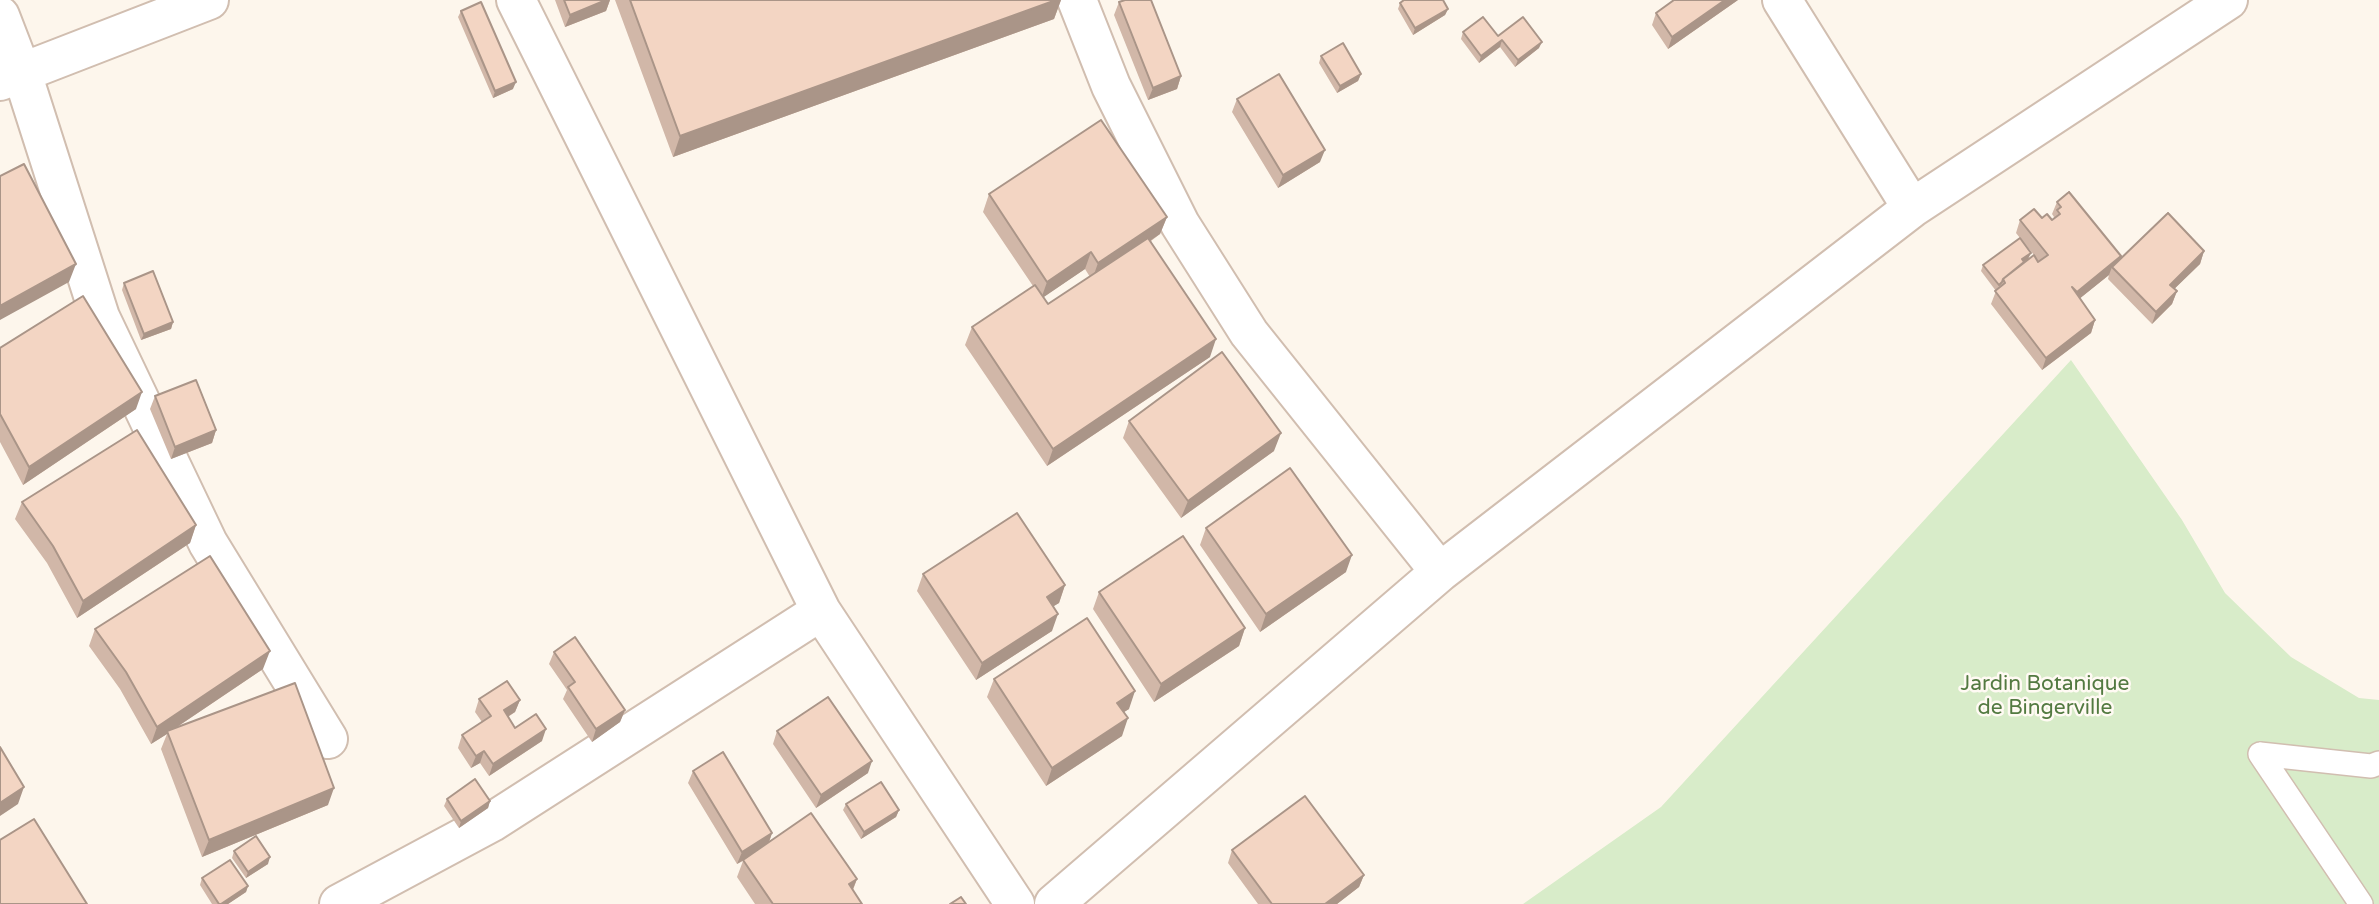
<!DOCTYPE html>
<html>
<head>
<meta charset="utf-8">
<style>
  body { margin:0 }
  canvas { display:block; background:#fdf6ec }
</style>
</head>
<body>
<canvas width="2379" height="904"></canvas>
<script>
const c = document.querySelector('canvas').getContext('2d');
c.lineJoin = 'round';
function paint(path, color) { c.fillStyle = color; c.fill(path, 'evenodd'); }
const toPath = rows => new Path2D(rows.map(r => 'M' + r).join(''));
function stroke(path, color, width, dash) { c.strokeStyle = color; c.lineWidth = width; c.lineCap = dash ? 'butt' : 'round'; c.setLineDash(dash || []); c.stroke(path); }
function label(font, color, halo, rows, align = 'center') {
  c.font = font + ' "Varela Round",sans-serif'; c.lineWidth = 5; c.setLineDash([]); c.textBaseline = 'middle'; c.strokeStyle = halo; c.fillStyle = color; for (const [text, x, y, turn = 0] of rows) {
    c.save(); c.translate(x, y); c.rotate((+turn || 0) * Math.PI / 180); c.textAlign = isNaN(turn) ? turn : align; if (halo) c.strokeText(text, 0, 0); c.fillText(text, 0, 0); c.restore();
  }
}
const green = toPath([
  [2071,360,2182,520,2225,593,2291,657,2359,698,2379,700,2379,904,1523,904,1661,807]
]);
const lane = toPath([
  [2260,754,2361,904],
  [2260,754,2371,766,2379,763]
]);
const street = toPath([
  [516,0,821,611],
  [1077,0,1111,86,1180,224,1249,333,1440,572],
  [1782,0,1912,208],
  [0,16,22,73,100,317,208,543,328,739],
  [0,81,209,0],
  [339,904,492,822,821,611,1015,904],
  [1054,904,1440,572,1912,208,2228,0]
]);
const wall = toPath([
  [555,0,610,0,606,11,565,27],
  [615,0,1061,0,1054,19,673,157],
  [1738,0,1668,49,1652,25,1656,13],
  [1119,2,1181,76,1177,89,1148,100,1114,15],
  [1400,3,1448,9,1445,15,1413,35,1398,9],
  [461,11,513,89,493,98,458,17],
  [1463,32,1498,36,1539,48,1515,67,1500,47,1479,63,1461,39],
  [1321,56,1361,74,1358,81,1337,93,1319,63],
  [1237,99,1320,162,1278,188,1232,112],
  [989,194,1167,217,1160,234,1151,241,1210,357,1047,466,965,345,972,327,1033,286,983,212],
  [1085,269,1090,277,1048,304,1043,297],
  [2057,202,2120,258,2204,251,2200,264,2174,289,2177,291,2172,304,2152,324,2108,279,2109,275,2080,298,2095,320,2091,333,2042,370,1991,304,1996,291,1981,271,1983,265,2020,238,2016,233,2020,220,2053,220,2054,217,2052,214],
  [2020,238,2034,255,2029,259],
  [124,283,173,322,171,329,141,340,122,290],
  [0,348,136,409,23,485,0,442],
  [155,396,216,430,212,443,171,459,150,409],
  [1129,421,1274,451,1181,518,1123,438],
  [22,502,196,525,190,543,77,618,47,563,15,519],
  [1206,528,1346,572,1260,632,1200,545],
  [923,574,1065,585,1059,603,1053,606,1052,631,976,680,917,591],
  [1099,592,1245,628,1239,646,1154,702,1093,609],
  [95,629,263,669,174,729,328,805,202,857,161,749,167,734,151,744,120,689,89,646],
  [554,652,625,710,620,722,592,742,563,699,567,690,549,664],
  [994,679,1129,709,1124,712,1122,736,1046,786,987,697],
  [479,699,520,700,515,712,508,717,515,728,542,741,489,776,480,763,471,768,458,748,462,735,482,722,475,712],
  [777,731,868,773,816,808,773,744],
  [693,771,772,833,769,842,857,879,853,890,862,904,755,904,737,877,743,861,737,864,688,783],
  [447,799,490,801,488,808,459,828,444,806],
  [846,804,899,810,896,817,861,839,843,810],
  [1232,850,1364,875,1359,887,1337,904,1258,904,1228,863],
  [234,851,268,864,246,878,232,858],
  [202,878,248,886,246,892,228,904,212,904,200,885]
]);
const shadedWall = toPath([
  [606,0,610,0,606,11,565,27,570,15],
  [1056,0,1061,0,1054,19,673,157,680,136],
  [1725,0,1738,0,1668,49,1672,37],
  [1448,9,1445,15,1413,35,1415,28],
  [1502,40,1500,47,1479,63,1481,56],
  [1542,42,1539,48,1515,67,1518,60],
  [1361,74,1358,81,1337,93,1340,86],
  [1181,76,1177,89,1148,100,1153,88],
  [516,82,513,89,493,98,495,91],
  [1325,150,1320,162,1278,188,1283,175],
  [1167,217,1160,234,1092,280,1098,263],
  [2204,251,2200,264,2165,298,2170,285],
  [1091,252,1085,269,1041,299,1047,282],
  [2031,253,2028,259,2019,266,2022,259],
  [2121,256,2117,269,2112,267,2109,275,2073,304,2077,292],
  [76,264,69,282,0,320,0,306],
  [2177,291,2172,304,2152,324,2156,312],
  [2095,320,2091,333,2042,370,2046,358],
  [173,322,171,329,141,340,144,334],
  [1216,339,1210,357,1047,466,1053,449],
  [142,392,136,409,23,485,29,467],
  [216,430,212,443,171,459,175,447],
  [1281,433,1274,451,1181,518,1188,501],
  [196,525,190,543,77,618,83,601],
  [1352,555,1346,572,1260,632,1266,614],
  [1065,585,1059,603,1041,614,1047,597],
  [1058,614,1052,631,976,680,982,663],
  [1245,628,1239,646,1154,702,1161,684],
  [270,651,263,669,168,733,167,731,167,734,151,744,157,727],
  [1135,691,1129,709,1111,720,1117,703],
  [520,700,515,712,499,722,504,710],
  [625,710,620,722,592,742,596,729],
  [1128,718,1122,736,1046,786,1052,768],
  [546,729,542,741,489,776,493,764],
  [484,751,480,763,471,768,476,756],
  [872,761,868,773,816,808,821,795],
  [24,787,18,804,0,816,0,803],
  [334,788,328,805,202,857,209,840],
  [490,801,488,808,459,828,461,821],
  [899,810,896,817,861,839,864,832],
  [772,833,768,845,737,864,742,852],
  [270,857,268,864,246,878,248,872],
  [1364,875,1359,887,1337,904,1325,904],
  [857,879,850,896,849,884],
  [248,886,246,892,228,904,221,904]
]);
const building = toPath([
  [564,0,606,0,570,15,564,0],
  [630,0,1056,0,680,136,630,0],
  [1125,0,1151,0,1181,76,1153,88,1119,2,1125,0],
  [1404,0,1443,0,1448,9,1415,28,1400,3,1404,0],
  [1674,0,1725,0,1672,37,1656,13,1674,0],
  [481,2,516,82,495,91,461,11,481,2],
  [1483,17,1498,36,1523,17,1542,42,1518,60,1502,40,1481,56,1463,32,1483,17],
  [1343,43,1361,74,1340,86,1321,56,1343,43],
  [1279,74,1325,150,1283,175,1237,99,1279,74],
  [1101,120,1167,217,1098,263,1091,252,1047,282,989,194,1101,120],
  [24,164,76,264,0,306,0,176,24,164],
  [2069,192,2121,256,2077,292,2072,287,2095,320,2046,358,1995,291,2005,283,2003,279,2034,255,2038,262,2048,255,2020,220,2034,209,2042,218,2047,214,2052,220,2060,214,2057,210,2061,207,2057,202,2069,192],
  [2168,213,2204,251,2170,285,2177,291,2156,312,2112,267,2168,213],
  [1148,238,1216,339,1053,449,972,327,1035,285,1048,304,1148,238],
  [2020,238,2031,253,2022,259,2024,262,2003,279,2002,282,1999,285,1983,265,2020,238],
  [153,271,173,322,144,334,124,283,153,271],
  [83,296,142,392,29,467,0,414,0,348,83,296],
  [1222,352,1281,433,1188,501,1129,421,1222,352],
  [196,380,216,430,175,447,155,396,196,380],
  [137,430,196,525,83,601,53,546,22,502,137,430],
  [1290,468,1352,555,1266,614,1206,528,1290,468],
  [1017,513,1065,585,1047,597,1058,614,982,663,923,574,1017,513],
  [1183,536,1245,628,1161,684,1099,592,1183,536],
  [210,556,270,651,157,727,126,672,95,629,210,556],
  [1087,618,1135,691,1117,703,1128,718,1052,768,994,679,1087,618],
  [575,637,625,710,596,729,568,687,575,682,554,652,575,637],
  [507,681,520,700,504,710,515,728,536,714,546,729,493,764,484,751,476,756,462,735,491,716,479,699,507,681],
  [295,683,334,788,209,840,167,731,295,683],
  [828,697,872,761,821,795,777,731,828,697],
  [0,747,24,787,0,803,0,747],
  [723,752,772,833,742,852,693,771,723,752],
  [475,779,490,801,461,821,447,799,475,779],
  [881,782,899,810,864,832,846,804,881,782],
  [1305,796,1364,875,1325,904,1272,904,1232,850,1305,796],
  [811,813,857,879,849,884,862,904,773,904,743,860,811,813],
  [34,819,87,904,0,904,0,840,34,819],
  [256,836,270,857,248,872,234,851,256,836],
  [230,860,248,886,221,904,219,904,202,878,230,860],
  [961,897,966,904,950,904,961,897]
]);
const parkNames = [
  ["Jardin Botanique",2045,684],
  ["de Bingerville",2045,708]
];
paint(green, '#d8ecc9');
stroke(lane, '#d1beb0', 26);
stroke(street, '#d1beb0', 42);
stroke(lane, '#fff', 23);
stroke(street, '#fff', 38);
paint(wall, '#d1b7a8');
paint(shadedWall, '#aa9588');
paint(building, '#f3d5c3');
stroke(building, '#aa9588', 2);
label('21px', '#537a41', '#fffaf3', parkNames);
</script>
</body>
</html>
